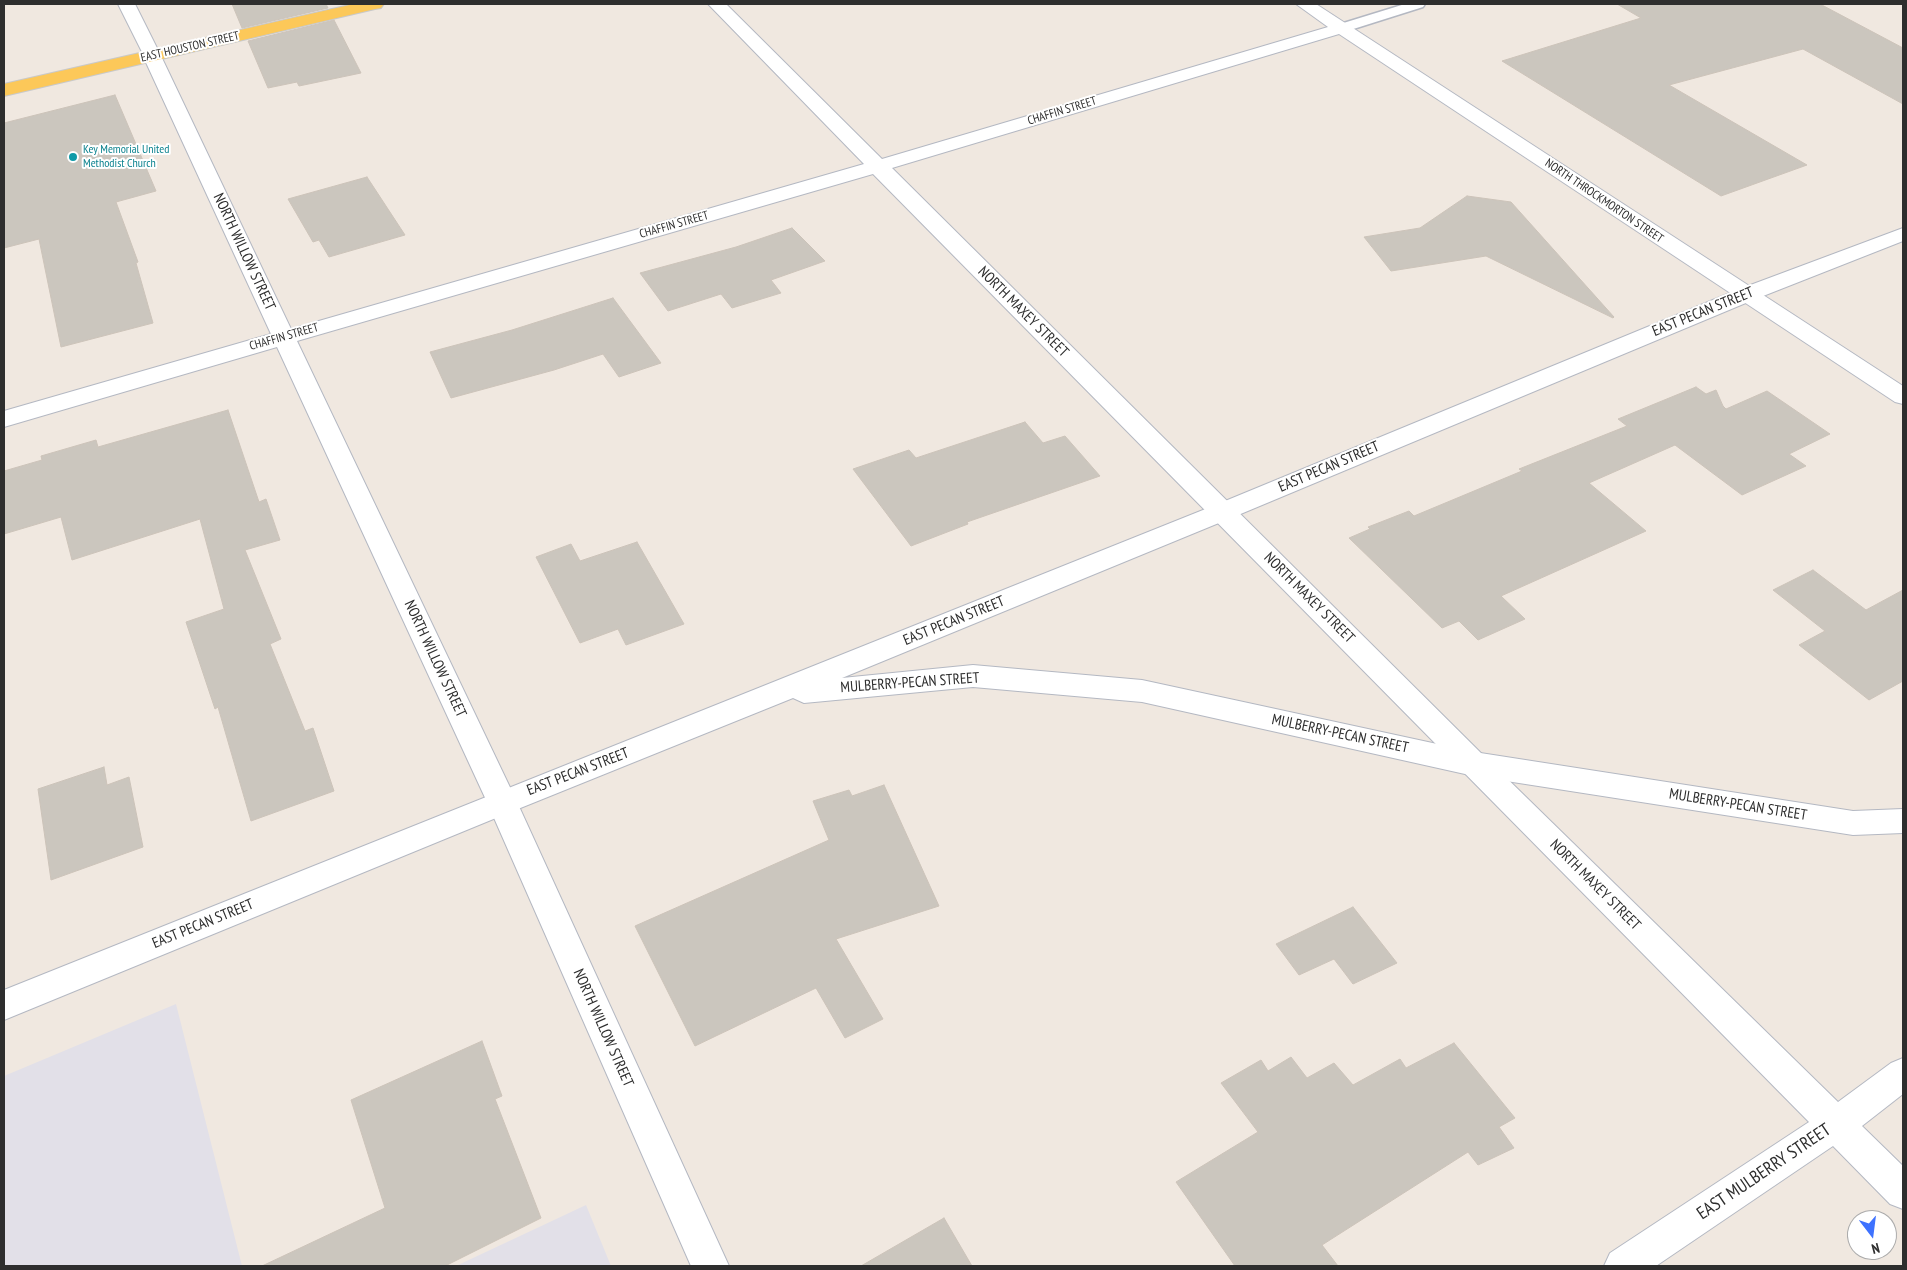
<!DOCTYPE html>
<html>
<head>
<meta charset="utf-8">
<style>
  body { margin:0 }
  #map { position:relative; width:1907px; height:1270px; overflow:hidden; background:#f0e8e0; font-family:"PT Sans Narrow",sans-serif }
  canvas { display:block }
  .frame { position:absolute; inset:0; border:5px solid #2e2e2e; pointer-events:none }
  .north { position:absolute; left:1847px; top:1210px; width:50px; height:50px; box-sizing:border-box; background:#fff; border:1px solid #ababab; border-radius:50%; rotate:165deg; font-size:14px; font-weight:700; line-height:20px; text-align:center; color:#2e2e2e }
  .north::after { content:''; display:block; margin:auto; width:18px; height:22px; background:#3e72ff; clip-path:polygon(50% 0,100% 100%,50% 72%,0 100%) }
</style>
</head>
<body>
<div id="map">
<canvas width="1907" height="1270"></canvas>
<div class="frame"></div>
<div class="north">N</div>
</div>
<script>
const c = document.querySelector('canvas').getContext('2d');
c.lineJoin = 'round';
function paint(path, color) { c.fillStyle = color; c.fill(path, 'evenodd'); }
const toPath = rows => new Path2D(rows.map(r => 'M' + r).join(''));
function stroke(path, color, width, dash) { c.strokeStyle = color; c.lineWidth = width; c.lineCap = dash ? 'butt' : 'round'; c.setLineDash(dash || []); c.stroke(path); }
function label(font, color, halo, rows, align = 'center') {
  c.font = font + ' "PT Sans Narrow",sans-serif'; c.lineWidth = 4; c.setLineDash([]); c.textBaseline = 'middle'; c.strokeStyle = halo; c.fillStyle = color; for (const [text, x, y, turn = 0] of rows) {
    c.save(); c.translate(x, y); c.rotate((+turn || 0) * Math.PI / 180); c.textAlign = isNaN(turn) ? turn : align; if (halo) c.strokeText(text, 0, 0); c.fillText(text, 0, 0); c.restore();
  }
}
const industrial = toPath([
  [176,1004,242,1266,4,1266,4,1076],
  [586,1205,611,1266,456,1266]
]);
const building = toPath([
  [232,4,326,4,328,8,242,28,232,4],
  [1617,4,1820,4,1903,48,1903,104,1803,49,1669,85,1807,165,1721,196,1502,61,1641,18,1617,4],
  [334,20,361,73,299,86,297,82,268,88,248,41,334,20],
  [115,95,156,191,116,202,138,262,136,263,153,323,61,347,39,239,4,248,4,123,115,95],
  [367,177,405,235,329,257,319,240,313,242,288,199,367,177],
  [1467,196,1511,202,1614,317,1613,318,1486,256,1391,271,1364,237,1420,228,1467,196],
  [792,228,825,261,771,280,781,293,732,308,721,294,668,311,640,273,736,247,792,228],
  [613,298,661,363,619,377,603,354,554,370,451,398,430,352,512,330,613,298],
  [1696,387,1706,394,1716,390,1723,406,1726,409,1767,391,1830,434,1789,454,1806,466,1742,495,1675,445,1589,483,1646,531,1501,596,1525,619,1478,640,1459,621,1442,628,1349,538,1370,529,1368,527,1409,511,1414,516,1522,471,1519,469,1627,426,1618,419,1696,387],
  [228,410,259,502,266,499,280,540,245,550,281,639,270,644,305,731,313,728,334,791,251,821,218,707,215,709,186,622,224,609,200,519,72,560,61,517,4,534,4,471,42,460,41,456,96,440,98,447,228,410],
  [1025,422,1043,443,1065,436,1100,476,967,522,968,524,911,546,853,469,909,450,916,458,1025,422],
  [637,542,684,624,626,645,618,629,580,643,536,557,571,544,580,561,637,542],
  [1813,570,1866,610,1903,590,1903,681,1869,700,1799,645,1825,631,1773,590,1813,570],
  [104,767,107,785,129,777,143,847,51,880,38,789,104,767],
  [884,785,939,906,836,939,883,1019,845,1038,816,988,695,1046,635,926,829,840,813,801,849,790,852,796,884,785],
  [1353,907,1397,963,1353,984,1334,959,1299,975,1276,944,1353,907],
  [482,1041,502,1096,495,1099,541,1218,445,1266,262,1266,385,1208,351,1100,482,1041],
  [1454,1043,1515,1118,1499,1127,1514,1148,1478,1165,1468,1152,1322,1245,1338,1266,1235,1266,1176,1182,1258,1132,1221,1083,1261,1060,1268,1071,1291,1057,1307,1078,1334,1063,1353,1085,1400,1059,1406,1068,1454,1043],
  [944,1218,972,1266,861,1266,944,1218]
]);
const service = toPath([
  [1405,4,1425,4,1423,7,1347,31,1342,32,1335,28,1337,25,1405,4]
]);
const minor = toPath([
  [708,4,726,4,882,159,1328,27,1296,4,1316,4,1903,386,1903,404,1895,402,1339,34,892,168,1484,756,1838,1102,1891,1063,1903,1058,1903,1094,1862,1126,1903,1166,1903,1209,1890,1204,1833,1146,1656,1266,1604,1266,1610,1253,1809,1122,873,174,297,341,517,802,729,1266,691,1266,487,802,277,347,4,427,4,411,271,334,143,56,146,52,152,51,158,52,161,56,291,329,864,164,708,4]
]);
const tertiary = toPath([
  [118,4,135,4,161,56,158,60,152,61,146,60,118,4],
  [1903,228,1903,241,1753,300,1231,518,842,678,973,665,1142,680,1474,752,1853,811,1903,809,1903,833,1853,835,1474,776,1142,702,973,687,804,703,793,698,513,811,4,1020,4,990,1213,506,1737,290,1903,228]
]);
const primary = toPath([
  [354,4,384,4,381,8,375,9,4,96,4,84,354,4]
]);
const markers = [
  [73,157,5,"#0f9aa8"]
];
const farStreetnames = [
  ["EAST HOUSTON STREET",190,47,-13],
  ["CHAFFIN STREET",1062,111,-17],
  ["NORTH THROCKMORTON STREET",1604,201,34],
  ["CHAFFIN STREET",674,225,-16],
  ["CHAFFIN STREET",284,337,-16]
];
const farCulturenames = [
  ["Key Memorial United",83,150],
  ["Methodist Church",83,164]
];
const streetNames = [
  ["NORTH WILLOW STREET",244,252,65],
  ["NORTH MAXEY STREET",1023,312,45],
  ["EAST PECAN STREET",1703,312,-22],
  ["EAST PECAN STREET",1329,467,-23],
  ["NORTH MAXEY STREET",1309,598,45],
  ["EAST PECAN STREET",954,621,-22],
  ["NORTH WILLOW STREET",435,659,65],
  ["MULBERRY-PECAN STREET",910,683,-4],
  ["MULBERRY-PECAN STREET",1340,734,12],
  ["EAST PECAN STREET",578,772,-21],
  ["MULBERRY-PECAN STREET",1738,805,9],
  ["NORTH MAXEY STREET",1595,885,45],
  ["EAST PECAN STREET",203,924,-22],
  ["NORTH WILLOW STREET",603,1028,66]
];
const nearStreetnames = [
  ["EAST MULBERRY STREET",1764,1172,-34]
];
paint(industrial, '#e2e0e8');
paint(building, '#cbc6be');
stroke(building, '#ccc3b9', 1);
stroke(service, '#b4b8c2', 3);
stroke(minor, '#b4b8c2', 2);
stroke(tertiary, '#b4b8c2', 2);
stroke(primary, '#c9c9c9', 2);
paint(service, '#fff');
paint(minor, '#fff');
paint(tertiary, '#fff');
paint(primary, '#fcc859');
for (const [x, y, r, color] of markers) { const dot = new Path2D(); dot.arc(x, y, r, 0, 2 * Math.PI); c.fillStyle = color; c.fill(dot); stroke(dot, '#fff', 2); }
label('12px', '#2e2e2e', '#fff', farStreetnames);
label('12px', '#0d838f', '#fff', farCulturenames, 'left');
label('15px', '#2e2e2e', '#fff', streetNames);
label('18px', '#2e2e2e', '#fff', nearStreetnames);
</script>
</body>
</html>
